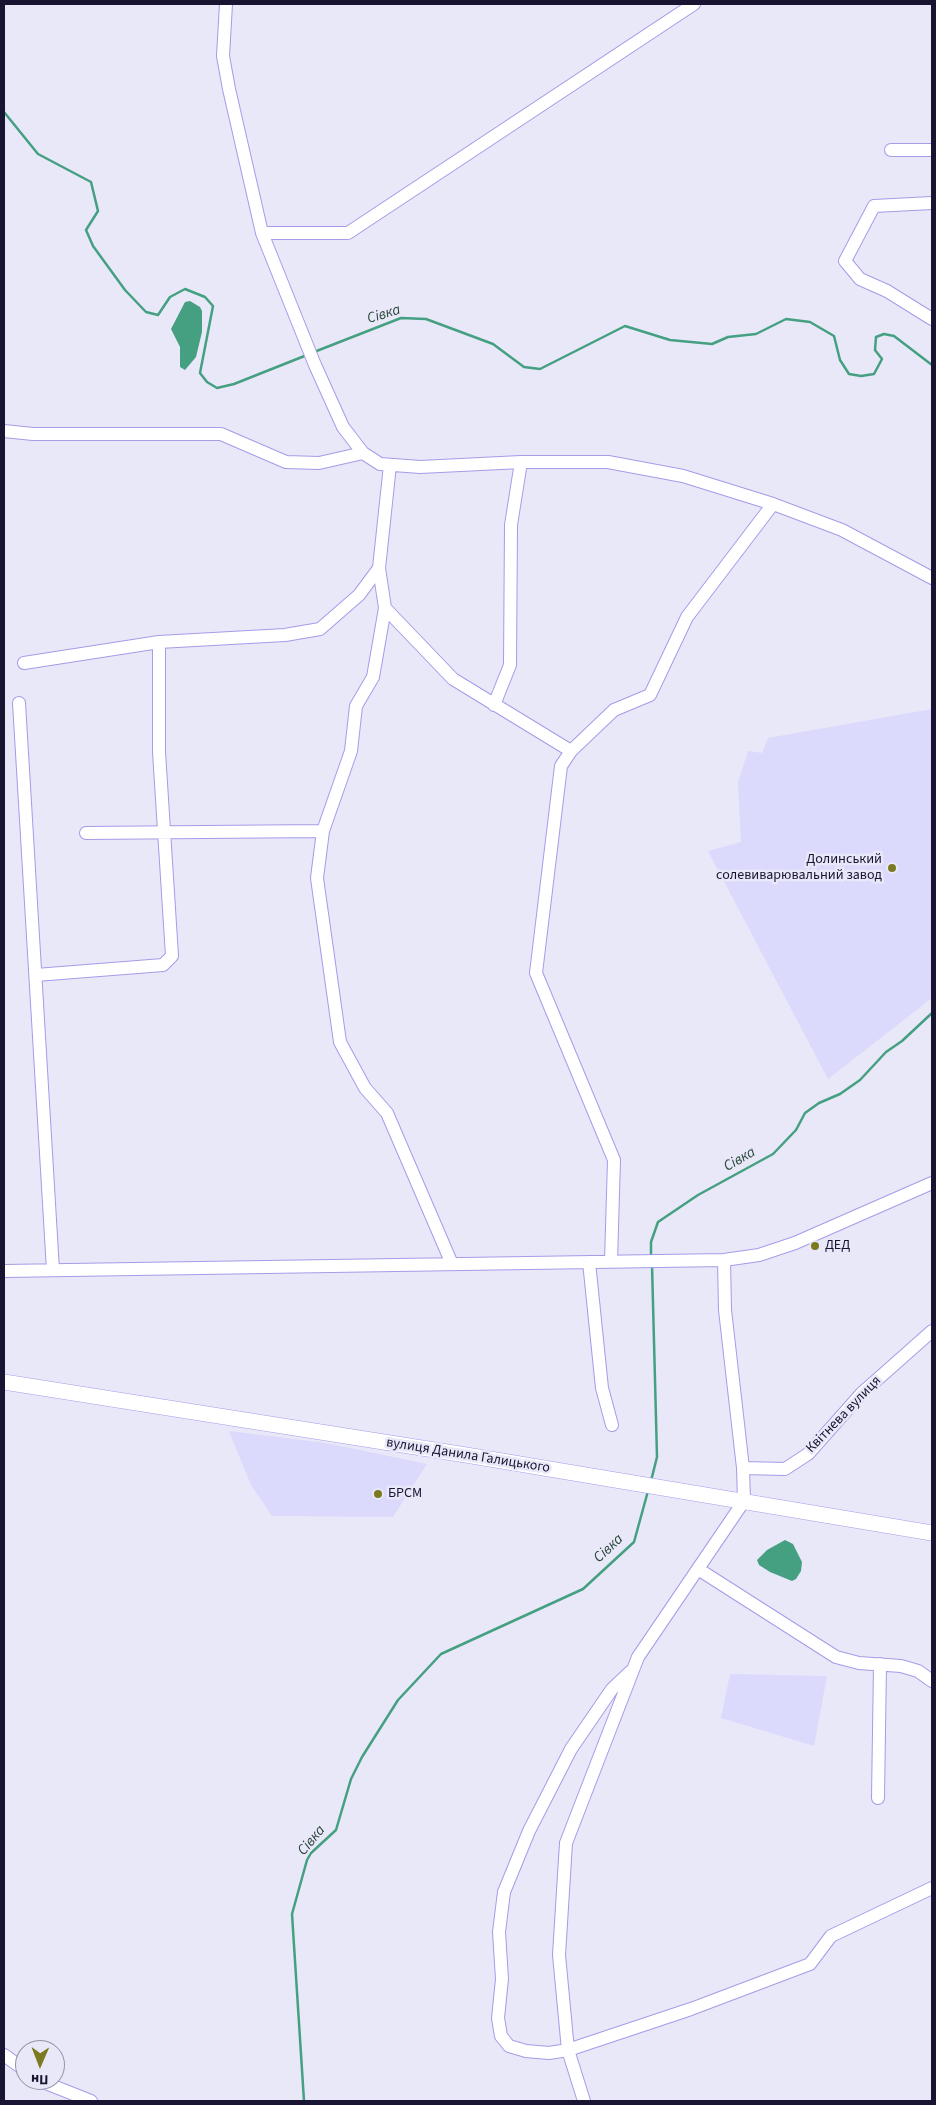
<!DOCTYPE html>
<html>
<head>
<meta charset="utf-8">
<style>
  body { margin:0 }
  #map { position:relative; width:936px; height:2105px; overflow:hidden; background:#e9e8f8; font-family:"Source Sans 3",sans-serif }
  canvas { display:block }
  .frame { position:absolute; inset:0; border:5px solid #181431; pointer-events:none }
  .north { position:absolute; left:15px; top:2040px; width:50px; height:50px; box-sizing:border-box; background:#e9e8f8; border:1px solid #9593a8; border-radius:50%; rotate:181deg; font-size:14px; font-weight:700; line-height:20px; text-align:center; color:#181431 }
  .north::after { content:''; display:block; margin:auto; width:18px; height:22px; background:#7c7a21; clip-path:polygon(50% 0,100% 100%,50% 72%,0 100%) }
</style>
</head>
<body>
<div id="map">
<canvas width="936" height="2105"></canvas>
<div class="frame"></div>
<div class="north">Пн</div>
</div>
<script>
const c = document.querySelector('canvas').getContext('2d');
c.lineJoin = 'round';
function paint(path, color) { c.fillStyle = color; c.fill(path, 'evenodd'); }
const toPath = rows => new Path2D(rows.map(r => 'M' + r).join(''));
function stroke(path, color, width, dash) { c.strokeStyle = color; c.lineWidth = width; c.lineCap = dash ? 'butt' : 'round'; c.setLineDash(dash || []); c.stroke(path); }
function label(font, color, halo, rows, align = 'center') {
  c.font = font + ' "Source Sans 3",sans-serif'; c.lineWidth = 5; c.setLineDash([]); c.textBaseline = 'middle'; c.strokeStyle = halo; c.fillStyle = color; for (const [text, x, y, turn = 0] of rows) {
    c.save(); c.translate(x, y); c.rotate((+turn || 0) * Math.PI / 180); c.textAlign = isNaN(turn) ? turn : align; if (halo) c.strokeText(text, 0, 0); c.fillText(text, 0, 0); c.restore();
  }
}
const built = toPath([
  [932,709,932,998,828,1079,708,851,741,842,738,782,748,751,762,753,768,738],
  [229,1431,326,1443,427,1464,393,1517,272,1516,251,1485],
  [730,1674,827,1676,814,1746,721,1718]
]);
const water = toPath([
  [190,301,200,307,202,311,202,332,196,357,185,370,180,367,180,347,171,329,185,302],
  [785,1540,793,1544,802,1562,801,1571,796,1579,792,1581,770,1572,759,1565,757,1560,767,1550]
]);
const stream = toPath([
  [4,112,38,154,91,182,98,211,86,230,93,246,125,290,146,312,158,315,170,297,185,289,205,297,213,306,200,373,207,382,217,388,234,384,307,355],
  [314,352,401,318,426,319,493,344,524,367,540,369,625,326,670,340,712,344,728,337,756,334,786,319,810,322,834,336,840,360,849,374,861,376,874,374,882,359,875,350,876,337,884,334,894,336,932,365],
  [651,1257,651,1242,658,1222,698,1195,773,1154,796,1130,805,1113,819,1103,840,1094,860,1080,886,1052,902,1041,932,1013],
  [651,1481,657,1457,652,1265],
  [304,2101,292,1914,307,1860,311,1853,336,1830,351,1779,362,1757,398,1700,441,1654,583,1589,634,1542,648,1491]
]);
const minor = toPath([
  [226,4,223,56,229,89,262,233,315,365,343,427,363,453,380,464,420,467,521,462,608,462,683,476,773,504,842,530,932,578],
  [891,150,932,150],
  [932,203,874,206,845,261,860,279,887,291,932,319],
  [262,233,348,233,694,4],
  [4,431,33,434,221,434,286,462,319,463,363,453],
  [390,465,379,568,385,608,373,677,356,706,351,751,323,831,317,878,340,1042,365,1088,387,1113,452,1264],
  [385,608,453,679,571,751],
  [24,663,159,642,285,635,320,629,359,595,379,568],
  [19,703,53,1270],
  [494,705,510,665,511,525,521,462],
  [86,833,323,831],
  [36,975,163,965,172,956,159,752,159,642],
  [611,1261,614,1160,536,973,561,766,571,751,614,710,650,695,687,617,773,504],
  [589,1262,602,1388,612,1425],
  [4,1271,724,1260,759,1255,795,1243,932,1183],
  [743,1468,785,1469,808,1454,862,1393,932,1331],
  [698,1569,836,1657,859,1663,901,1666,918,1671,932,1681],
  [631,1671,612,1689,571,1749,529,1831,504,1892,499,1932,502,1979,498,2018,501,2036,509,2046,526,2051,549,2053,568,2050,691,2009,810,1964,831,1936,932,1888],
  [878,1798,880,1664],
  [4,2055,25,2070],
  [38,2080,91,2101],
  [584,2101,568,2050,559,1955,566,1843,638,1657,744,1501,743,1468,725,1310,724,1260]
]);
const major = toPath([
  [4,1382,466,1455,932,1533]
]);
const markers = [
  [892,868,5,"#7c7a21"],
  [815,1246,5,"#7c7a21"],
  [378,1494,5,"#7c7a21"]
];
const poiNames = [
  ["Долинський",882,860,"right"],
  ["солевиварювальний завод",882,876,"right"],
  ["ДЕД",825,1246],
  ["БРСМ",388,1494]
];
const streetNames = [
  ["Квітнева вулиця",844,1415,-46],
  ["вулиця Данила Галицького",468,1456,9]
];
const waterNames = [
  ["Сівка",384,315,-17],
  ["Сівка",740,1160,-30],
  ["Сівка",609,1549,-43],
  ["Сівка",312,1841,-50]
];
paint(built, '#dbd9fc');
paint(water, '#45a081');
stroke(stream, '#45a081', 2.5);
stroke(minor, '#a49ce8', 14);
stroke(major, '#a49ce8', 16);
stroke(minor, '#fff', 12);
stroke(major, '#fff', 15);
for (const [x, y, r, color] of markers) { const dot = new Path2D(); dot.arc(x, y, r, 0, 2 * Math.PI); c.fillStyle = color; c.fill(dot); stroke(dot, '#e9e8f8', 2); }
label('14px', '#181431', '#e9e8f8', poiNames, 'left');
label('14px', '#181431', '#e9e8f8', streetNames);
label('italic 15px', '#2c483d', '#e9e8f8', waterNames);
</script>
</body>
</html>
